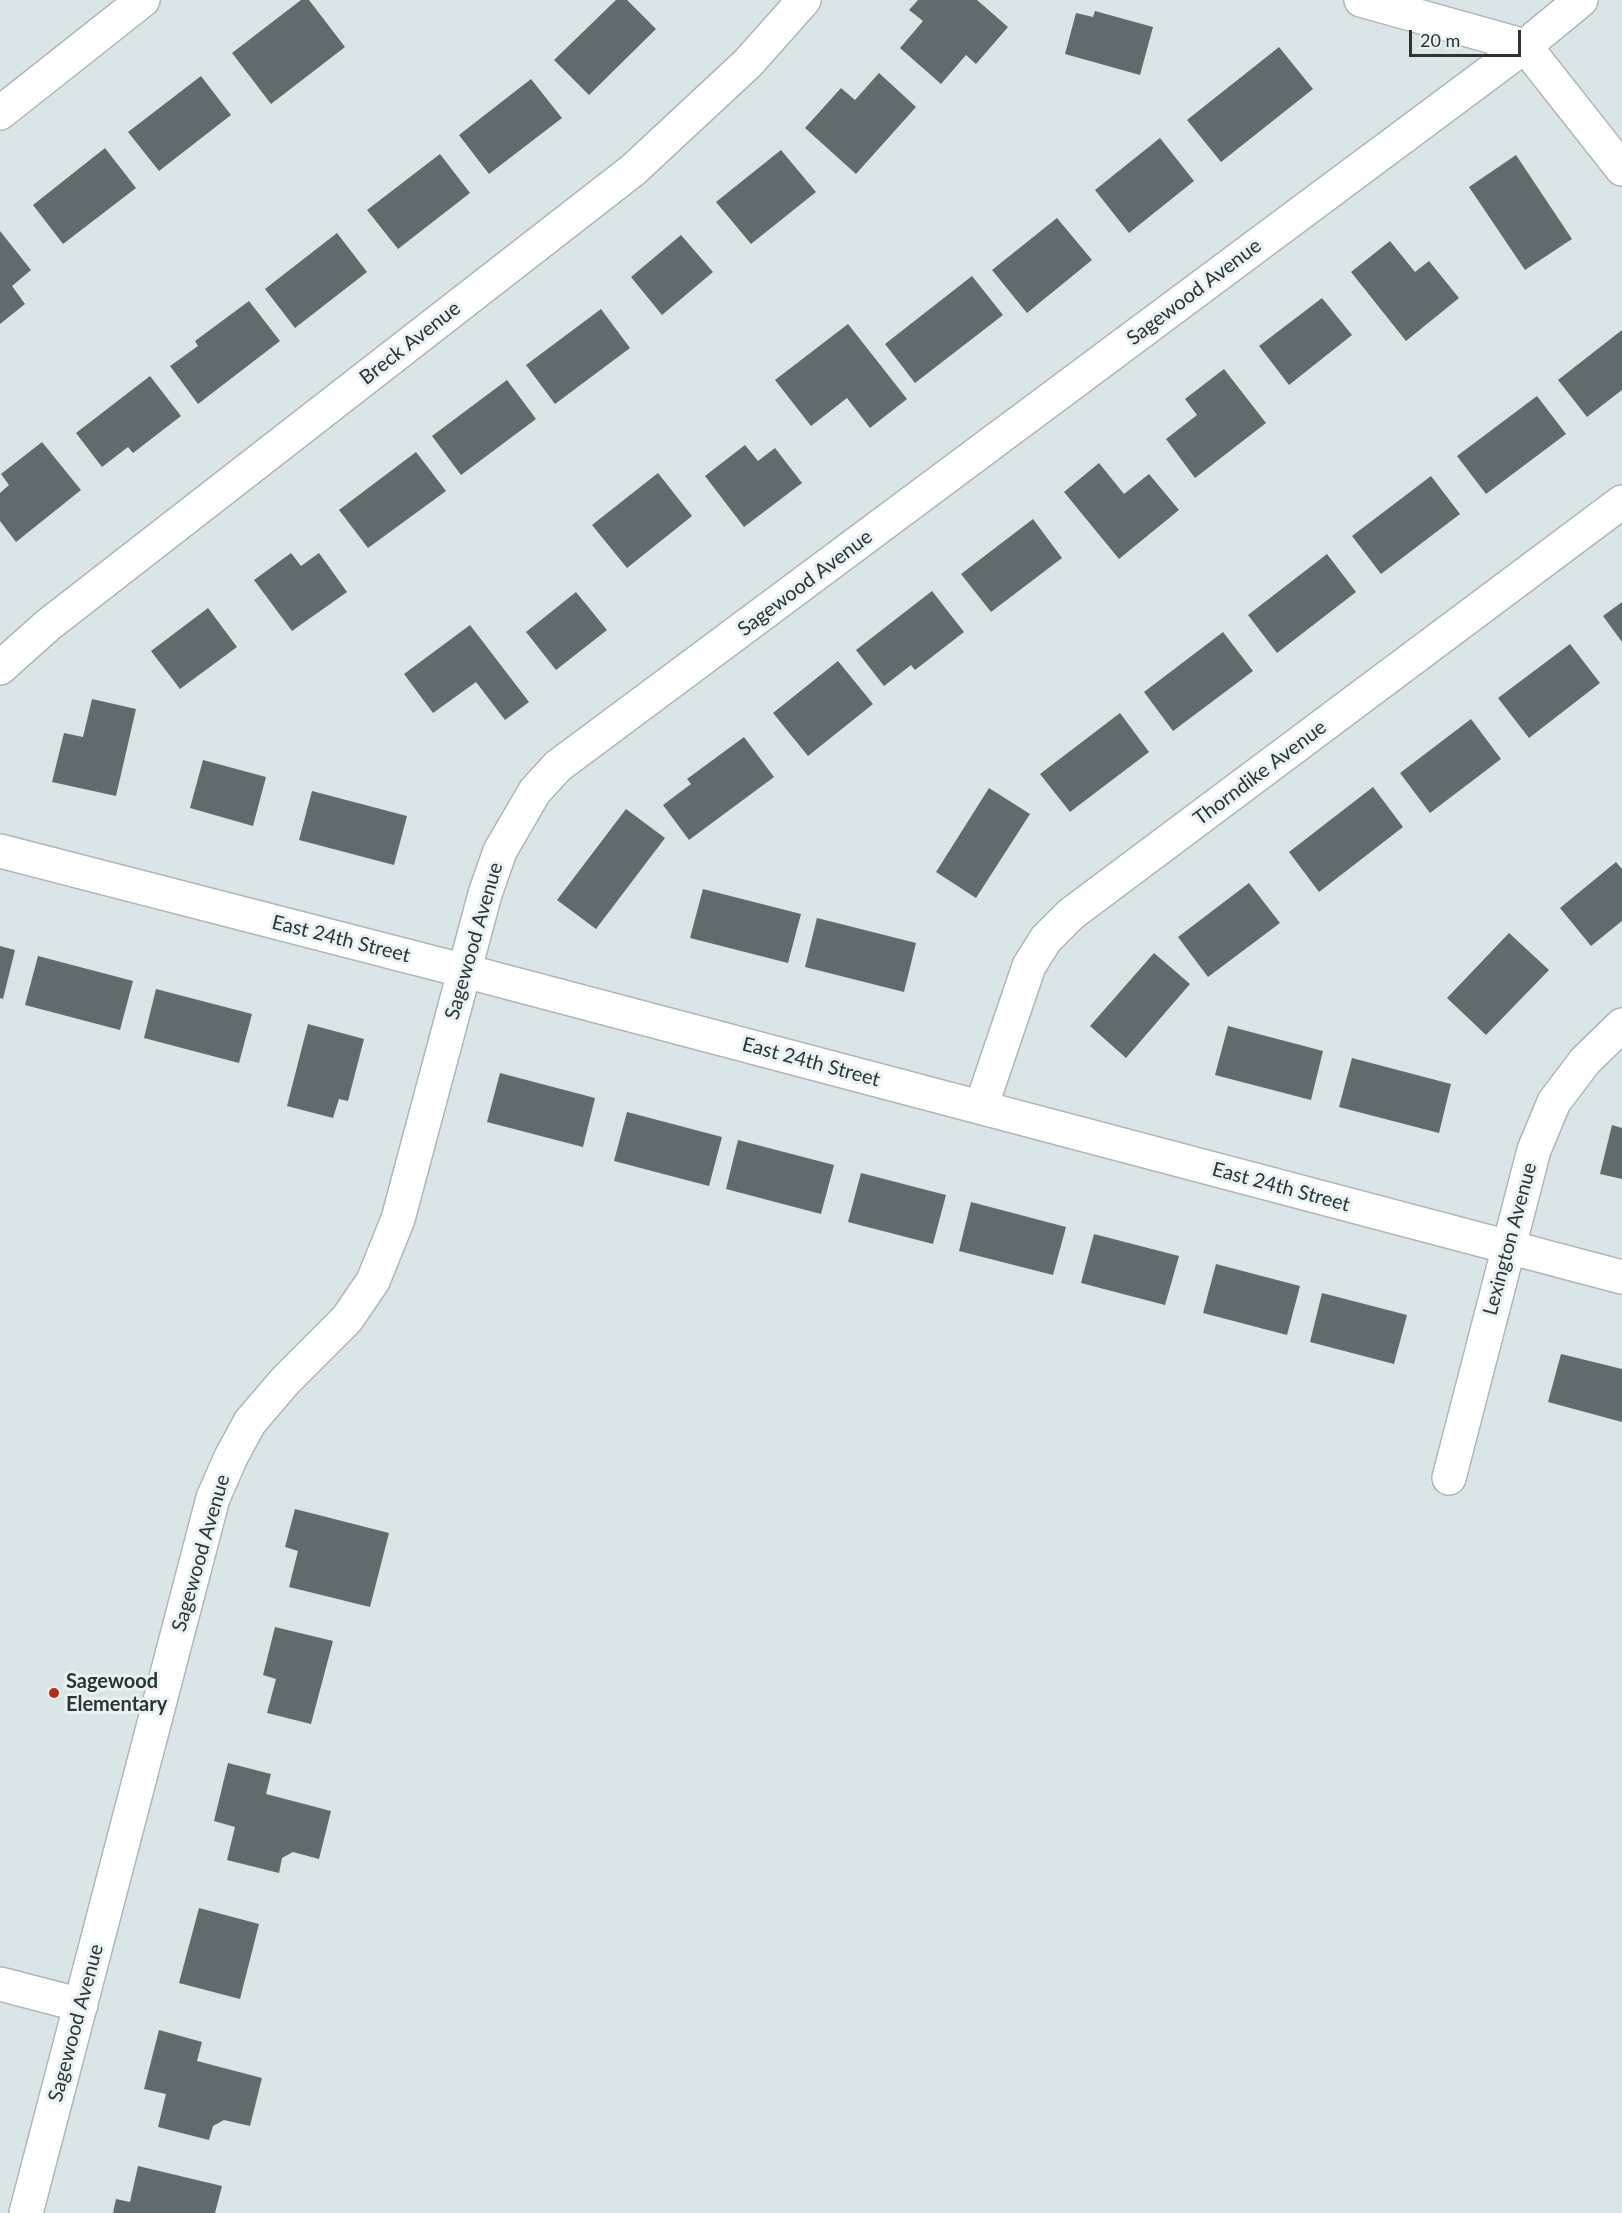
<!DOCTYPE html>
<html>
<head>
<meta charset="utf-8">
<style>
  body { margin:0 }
  #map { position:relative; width:1622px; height:2213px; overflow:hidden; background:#dae5e7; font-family:Lato,sans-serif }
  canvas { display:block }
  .scale { position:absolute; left:1409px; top:30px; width:112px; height:27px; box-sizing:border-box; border:3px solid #2f3334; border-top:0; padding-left:8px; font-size:18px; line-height:21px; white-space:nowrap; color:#2f3334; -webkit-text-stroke:4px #e7f2f4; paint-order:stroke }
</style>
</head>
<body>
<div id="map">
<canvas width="1622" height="2213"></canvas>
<div class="scale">20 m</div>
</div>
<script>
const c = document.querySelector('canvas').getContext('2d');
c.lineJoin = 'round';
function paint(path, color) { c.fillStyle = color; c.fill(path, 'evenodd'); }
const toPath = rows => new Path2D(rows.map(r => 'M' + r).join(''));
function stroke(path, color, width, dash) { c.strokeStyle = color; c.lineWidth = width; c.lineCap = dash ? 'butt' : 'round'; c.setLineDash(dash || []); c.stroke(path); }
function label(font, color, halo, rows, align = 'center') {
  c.font = font + ' Lato,sans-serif'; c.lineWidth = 6; c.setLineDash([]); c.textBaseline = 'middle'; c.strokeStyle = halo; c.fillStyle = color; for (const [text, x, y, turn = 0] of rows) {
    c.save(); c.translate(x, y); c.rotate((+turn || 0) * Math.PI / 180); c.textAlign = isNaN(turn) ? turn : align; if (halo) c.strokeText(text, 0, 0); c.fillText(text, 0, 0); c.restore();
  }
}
const building = toPath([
  [301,0,309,0,345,47,271,104,232,53],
  [616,0,627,0,656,29,589,95,554,60],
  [918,0,977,0,1008,27,976,64,966,55,941,84,900,48,923,21,909,10],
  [1095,11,1153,27,1140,75,1065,54,1076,13,1093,17],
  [1279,47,1313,89,1221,162,1187,120],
  [879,73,916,107,856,174,805,128,841,88,855,100],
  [201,76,231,115,159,171,128,132],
  [531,79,562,118,489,174,459,135],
  [1160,138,1194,181,1129,233,1095,190],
  [105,148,136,188,63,244,33,205],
  [781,150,816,192,751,244,716,202],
  [440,154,470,193,398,249,367,210],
  [1516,155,1572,239,1525,270,1469,187],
  [1057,218,1092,260,1027,313,992,270],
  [0,231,31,270,12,286,25,304,0,324],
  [337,233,367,272,295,328,265,289],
  [681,235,713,272,662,315,631,277],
  [1390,241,1415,272,1429,261,1459,298,1406,341,1351,272],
  [972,276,1003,315,915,383,885,344],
  [1322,298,1352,335,1289,385,1259,346],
  [249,301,280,341,198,404,170,366,198,346,195,341],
  [601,309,630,348,555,404,526,365],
  [848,324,907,399,870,428,847,398,811,426,775,380],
  [1622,330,1622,390,1587,417,1558,380],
  [1224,369,1266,423,1195,478,1166,439,1197,415,1185,399],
  [150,376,181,416,133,453,128,447,102,467,76,433],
  [507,380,536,419,461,475,432,436],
  [1537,396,1566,434,1486,494,1457,456],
  [42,442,81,490,16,542,0,521,0,493,9,485,1,474],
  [745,445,758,461,775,448,802,483,744,527,705,476],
  [416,452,446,491,368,548,339,510],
  [1099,463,1124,494,1149,474,1179,510,1119,559,1064,492],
  [658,473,692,516,627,568,592,525],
  [1431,476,1460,514,1381,574,1352,536],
  [1033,519,1062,558,991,612,961,574],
  [291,553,301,566,319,553,347,592,292,631,254,580],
  [1327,554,1356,592,1277,653,1248,615],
  [932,591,964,632,915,670,911,665,884,686,856,650],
  [576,592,607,630,556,670,526,632],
  [1622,602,1622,642,1603,616],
  [208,608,237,647,180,689,151,651],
  [470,625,529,702,505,720,476,682,433,713,404,674],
  [1223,632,1253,671,1173,731,1144,692],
  [1570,644,1600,683,1529,738,1498,698],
  [838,661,873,704,808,756,773,713],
  [92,699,136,709,116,796,52,782,64,733,83,737],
  [1120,713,1149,752,1070,812,1040,774],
  [1471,719,1501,759,1430,813,1400,773],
  [744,737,774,777,689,840,663,805,691,784,687,779],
  [203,760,266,777,253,826,190,808],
  [1373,787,1403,827,1319,892,1289,852],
  [989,788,1030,814,976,898,936,872],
  [312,791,407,816,394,865,299,840],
  [626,809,665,838,596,929,557,900],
  [1616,862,1622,869,1622,921,1591,946,1560,908],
  [1249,883,1280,923,1208,977,1178,937],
  [703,889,801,914,788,963,690,938],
  [817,918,916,943,904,992,805,967],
  [1509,933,1549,970,1486,1035,1447,998],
  [0,946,15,950,3,999,0,998],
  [1154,953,1190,984,1126,1058,1090,1026],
  [38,956,133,981,120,1030,25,1005],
  [156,989,252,1014,239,1063,144,1038],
  [308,1024,364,1039,348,1101,339,1099,333,1118,287,1106],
  [1228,1026,1323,1051,1311,1100,1215,1075],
  [1352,1058,1451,1084,1439,1133,1339,1107],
  [500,1073,595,1098,583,1147,487,1122],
  [627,1112,722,1137,709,1186,614,1161],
  [1612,1125,1622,1128,1622,1179,1600,1174],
  [738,1140,834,1165,821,1214,726,1189],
  [861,1173,946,1195,933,1244,848,1222],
  [971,1202,1066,1227,1053,1275,959,1251],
  [1094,1234,1179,1256,1165,1305,1081,1283],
  [1216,1264,1300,1286,1287,1335,1203,1313],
  [1322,1293,1407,1315,1394,1364,1310,1342],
  [1561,1354,1622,1369,1622,1422,1548,1402],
  [295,1509,389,1533,370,1607,289,1587,298,1551,285,1547],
  [275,1627,333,1641,311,1724,267,1713,276,1679,263,1675],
  [228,1763,271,1774,266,1794,331,1811,319,1859,293,1852,282,1858,279,1873,227,1860,235,1827,214,1821],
  [199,1908,259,1924,240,1999,179,1983],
  [159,2030,202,2042,197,2061,262,2078,250,2126,224,2120,213,2126,209,2140,158,2127,166,2094,144,2089],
  [138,2166,222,2186,215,2213,113,2213,116,2199,130,2202]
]);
const minor = toPath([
  [1361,0,1525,46,1622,169],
  [0,113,143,0],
  [0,668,48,625,633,170,748,63,804,0],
  [0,851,465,971,1622,1277],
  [981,1107,1029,966,1046,939,1071,914,1622,502],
  [1449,1478,1534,1150,1554,1102,1585,1061,1622,1025],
  [0,1984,81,2005],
  [26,2213,213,1498,231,1457,250,1422,286,1380,347,1319,373,1281,398,1219,485,894,500,851,535,791,558,766,1525,46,1581,0]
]);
const markers = [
  [54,1693,6,"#b82d10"]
];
const streetNames = [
  ["Sagewood Avenue",1194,292,-37],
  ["Breck Avenue",410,343,-38],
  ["Sagewood Avenue",805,583,-37],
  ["Thorndike Avenue",1260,773,-37],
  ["East 24th Street",341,939,14],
  ["Sagewood Avenue",474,941,-74],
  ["East 24th Street",811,1062,15],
  ["East 24th Street",1281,1187,15],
  ["Lexington Avenue",1510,1239,-75],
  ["Sagewood Avenue",201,1553,-74],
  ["Sagewood Avenue",76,2023,-75]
];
const poiNames = [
  ["Sagewood",66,1682],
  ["Elementary",66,1705]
];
paint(building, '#616b6d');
stroke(minor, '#adb7b9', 36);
stroke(minor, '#fff', 33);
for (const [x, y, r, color] of markers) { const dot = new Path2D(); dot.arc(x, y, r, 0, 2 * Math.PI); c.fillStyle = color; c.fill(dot); stroke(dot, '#e7f2f4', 2); }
label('20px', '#2f3334', '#e7f2f4', streetNames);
label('bold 20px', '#2f3334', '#e7f2f4', poiNames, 'left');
</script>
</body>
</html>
